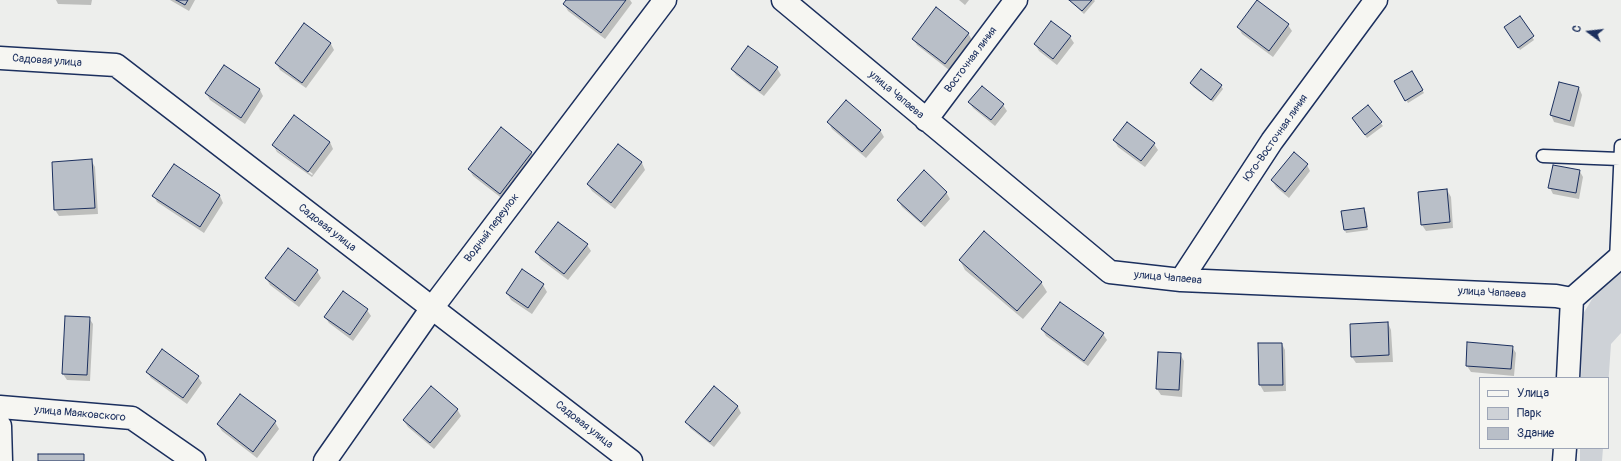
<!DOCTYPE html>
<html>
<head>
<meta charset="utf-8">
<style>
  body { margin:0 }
  #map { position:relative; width:1621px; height:461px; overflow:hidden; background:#edeeec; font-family:Pangolin,sans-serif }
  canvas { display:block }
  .legend { position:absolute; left:1479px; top:377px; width:130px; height:72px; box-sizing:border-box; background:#f6f6f2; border:1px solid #9ea6b7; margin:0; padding:5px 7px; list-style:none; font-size:12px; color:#1b2f5e }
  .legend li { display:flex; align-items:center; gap:8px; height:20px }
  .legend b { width:20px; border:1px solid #9ea6b7 }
  .north { position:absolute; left:1569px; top:12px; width:40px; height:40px; -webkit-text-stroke:3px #f6f6f2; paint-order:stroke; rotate:285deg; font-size:11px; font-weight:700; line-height:16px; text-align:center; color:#1b2f5e }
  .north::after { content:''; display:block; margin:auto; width:14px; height:18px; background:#1b2f5e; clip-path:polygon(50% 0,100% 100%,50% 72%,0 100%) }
</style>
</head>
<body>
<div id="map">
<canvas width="1621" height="461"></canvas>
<ul class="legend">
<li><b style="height:5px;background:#f6f6f2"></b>Улица</li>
<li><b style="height:11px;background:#ced2d7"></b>Парк</li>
<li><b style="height:11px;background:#b9bfc8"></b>Здание</li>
</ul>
<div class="north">С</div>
</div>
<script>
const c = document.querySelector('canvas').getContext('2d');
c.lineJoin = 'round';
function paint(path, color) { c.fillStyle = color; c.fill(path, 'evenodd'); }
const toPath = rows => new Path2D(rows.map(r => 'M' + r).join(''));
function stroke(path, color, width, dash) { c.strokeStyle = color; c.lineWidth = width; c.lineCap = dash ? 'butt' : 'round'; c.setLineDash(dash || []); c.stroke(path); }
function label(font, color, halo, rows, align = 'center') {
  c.font = font + ' Pangolin,sans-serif'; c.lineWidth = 3.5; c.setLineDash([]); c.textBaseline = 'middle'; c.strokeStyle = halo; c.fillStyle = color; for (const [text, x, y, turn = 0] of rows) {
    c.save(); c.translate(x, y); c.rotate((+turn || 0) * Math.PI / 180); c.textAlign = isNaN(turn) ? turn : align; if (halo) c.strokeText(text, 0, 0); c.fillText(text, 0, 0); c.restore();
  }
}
const green = toPath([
  [1621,265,1621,333,1611,344,1608,387,1608,378,1581,378,1583,314,1594,296],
  [1580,448,1603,448,1602,461,1580,461]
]);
const shadow = toPath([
  [56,0,92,0,91,5,58,4],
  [170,0,195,0,189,11],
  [567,0,630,0,632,3,605,39,568,11,564,4],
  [959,0,969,0,965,5],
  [1069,0,1094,0,1095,1,1084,14],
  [1520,17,1534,40,1520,50,1507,30],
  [304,25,331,44,334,50,306,88,280,70,276,63],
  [1288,25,1292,31,1273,57,1242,34,1238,27],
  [968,33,972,40,949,70,917,45,913,39],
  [1070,37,1074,43,1057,65,1039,51,1035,44],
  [224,66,260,90,263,96,245,124,210,100,206,93],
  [777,68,781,75,764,96,736,75,732,69],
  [1412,72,1424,93,1408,103,1395,82],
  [1191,83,1221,86,1223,89,1213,102,1193,87],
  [1560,83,1579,88,1582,95,1574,127,1554,122,1551,115],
  [969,102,1003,105,1007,111,995,126,973,108],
  [1368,107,1383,126,1367,138,1355,121],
  [829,123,880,130,884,137,866,158,832,129],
  [501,129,532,153,535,159,504,200,473,176,469,169],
  [1114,140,1154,144,1158,150,1145,167,1118,147],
  [330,142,333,149,312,177,277,152,273,145],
  [277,148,313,174,312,175,277,150],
  [618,145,642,163,645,170,615,209,592,191,588,185],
  [91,160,95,167,98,214,59,216,55,210],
  [1307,165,1310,171,1289,198,1276,187,1272,180],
  [174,166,220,196,223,203,204,233,157,202,154,196],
  [1579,170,1583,177,1579,199,1553,194,1550,188],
  [1447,190,1451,197,1453,228,1426,231,1422,225],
  [946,192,950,199,925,227,902,207,898,200],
  [1364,209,1366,212,1368,230,1346,233,1345,230],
  [587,245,591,251,568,280,540,259,537,252],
  [960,260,1041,282,1047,292,1023,319,965,270],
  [317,271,321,278,299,307,270,285,266,278],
  [523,271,543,285,547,292,532,314,511,300,507,293],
  [367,310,371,316,353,341,329,323,325,317],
  [89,318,93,324,90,381,67,380,63,374],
  [1388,323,1391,330,1393,362,1356,363,1352,357],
  [1042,329,1103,334,1107,340,1088,366,1046,336],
  [1259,344,1282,344,1285,350,1286,391,1264,392,1260,385],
  [1512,347,1516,353,1514,376,1471,372,1467,366],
  [1180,354,1184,361,1182,397,1161,395,1157,389],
  [147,372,198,377,202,383,187,404,151,378],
  [714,388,738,407,741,413,714,447,690,428,687,422],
  [457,409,461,416,434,449,408,427,404,421],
  [275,422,279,429,257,458,222,431,218,425]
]);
const building = toPath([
  [176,0,188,0,185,5,176,0],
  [566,0,626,0,601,33,563,4,566,0],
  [1069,0,1092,0,1082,11,1069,0],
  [1257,0,1289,24,1269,51,1237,27,1257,0],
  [936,7,969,33,945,64,912,39,936,7],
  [1520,16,1534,36,1518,48,1504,27,1520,16],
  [1051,21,1071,36,1053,59,1034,44,1051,21],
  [304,23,331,43,302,83,275,63,304,23],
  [748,46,778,67,760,91,731,69,748,46],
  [224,65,260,89,241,118,205,93,224,65],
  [1201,69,1222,85,1211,100,1190,83,1201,69],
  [1412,71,1423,90,1405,101,1394,81,1412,71],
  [1559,82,1579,87,1570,121,1550,115,1559,82],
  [982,86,1004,104,991,120,968,102,982,86],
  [846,100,881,130,862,152,827,122,846,100],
  [1368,105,1382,122,1365,135,1352,118,1368,105],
  [294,115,330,142,308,172,272,145,294,115],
  [1127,122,1155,143,1141,161,1113,140,1127,122],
  [501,127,532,152,500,194,468,169,501,127],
  [618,144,642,162,611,203,587,184,618,144],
  [1294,152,1308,164,1285,192,1271,180,1294,152],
  [92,159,95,208,54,210,52,162,92,159],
  [174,164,220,195,200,227,152,196,174,164],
  [1553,165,1580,170,1576,193,1548,188,1553,165],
  [924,170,947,192,921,222,897,200,924,170],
  [1447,189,1450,222,1421,225,1418,192,1447,189],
  [1364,208,1367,227,1344,230,1341,211,1364,208],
  [558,222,588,244,564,274,535,252,558,222],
  [984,231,1042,282,1017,311,959,260,984,231],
  [288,248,318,270,295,301,265,278,288,248],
  [522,269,544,284,528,308,506,293,522,269],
  [343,291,368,309,350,335,324,317,343,291],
  [1060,302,1104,333,1084,361,1041,329,1060,302],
  [65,316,90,317,87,375,62,374,65,316],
  [1388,322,1389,355,1351,357,1350,324,1388,322],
  [1467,342,1513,346,1511,369,1466,366,1467,342],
  [1258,343,1282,343,1283,385,1259,385,1258,343],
  [162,349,199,376,183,398,146,372,162,349],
  [1158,352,1181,353,1179,390,1156,389,1158,352],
  [431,386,458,409,430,443,403,420,431,386],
  [714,386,738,406,710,442,685,422,714,386],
  [240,394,276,421,253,452,217,424,240,394],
  [38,454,84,454,84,461,38,461,38,454]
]);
const service = toPath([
  [1543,156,1620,159],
  [1616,261,1621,146]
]);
const minor = toPath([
  [783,0,1110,272,1181,280,1556,296,1572,299],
  [0,58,116,65,631,461],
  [926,120,1016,0],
  [1181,280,1272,141,1376,0],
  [1572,299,1621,256],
  [1568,378,1572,299],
  [0,407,132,418,194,461],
  [0,426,1,461],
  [325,461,432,308,665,0],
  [1564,461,1565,448]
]);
const streetNames = [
  ["Восточная линия",971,60,-53],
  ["Садовая улица",47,61,4],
  ["улица Чапаева",896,95,40],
  ["Юго-Восточная линия",1276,138,-55],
  ["Садовая улица",327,228,38],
  ["Водный переулок",492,228,-53],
  ["улица Чапаева",1168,278,5],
  ["улица Чапаева",1492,293,3],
  ["улица Маяковского",80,414,5],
  ["Садовая улица",584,425,38]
];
paint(green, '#ced2d7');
paint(shadow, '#0003');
paint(building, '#b9bfc8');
stroke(building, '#1b2f5e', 1);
stroke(service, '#1b2f5e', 15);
stroke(minor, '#1b2f5e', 25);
stroke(service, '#f6f6f2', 12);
stroke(minor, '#f6f6f2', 22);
label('11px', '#1b2f5e', '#f6f6f2', streetNames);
</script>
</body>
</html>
